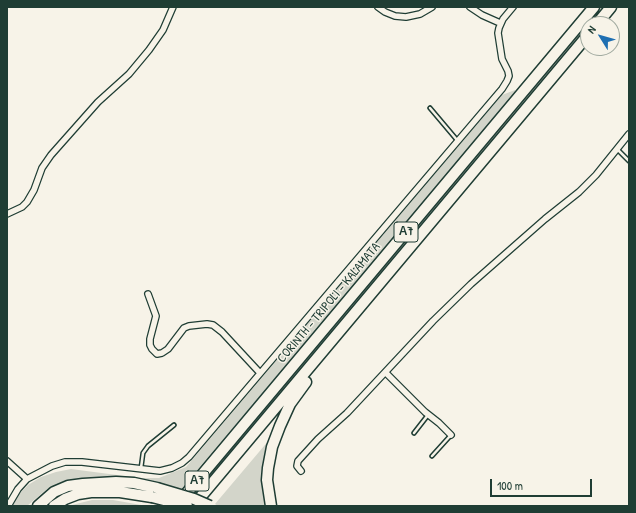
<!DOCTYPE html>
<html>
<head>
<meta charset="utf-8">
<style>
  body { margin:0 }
  #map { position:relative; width:636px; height:513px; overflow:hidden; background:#f7f3e8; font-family:"Patrick Hand",sans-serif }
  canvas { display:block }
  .frame { position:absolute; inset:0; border:8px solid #1f3d34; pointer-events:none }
  .north { position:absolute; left:580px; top:16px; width:40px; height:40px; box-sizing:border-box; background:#f7f3e8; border:1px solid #a1aaa0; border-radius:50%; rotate:307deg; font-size:11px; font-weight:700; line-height:16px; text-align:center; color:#1f3d34 }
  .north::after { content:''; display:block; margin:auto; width:14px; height:18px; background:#1f6fb2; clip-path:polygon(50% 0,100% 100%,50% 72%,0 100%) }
  .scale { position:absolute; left:490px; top:479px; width:102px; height:18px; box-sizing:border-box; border:2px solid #1f3d34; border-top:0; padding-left:5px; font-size:12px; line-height:14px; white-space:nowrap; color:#1f3d34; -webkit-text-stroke:3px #f7f3e8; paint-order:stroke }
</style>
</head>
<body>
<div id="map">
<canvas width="636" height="513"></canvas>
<div class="frame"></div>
<div class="north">N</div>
<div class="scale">100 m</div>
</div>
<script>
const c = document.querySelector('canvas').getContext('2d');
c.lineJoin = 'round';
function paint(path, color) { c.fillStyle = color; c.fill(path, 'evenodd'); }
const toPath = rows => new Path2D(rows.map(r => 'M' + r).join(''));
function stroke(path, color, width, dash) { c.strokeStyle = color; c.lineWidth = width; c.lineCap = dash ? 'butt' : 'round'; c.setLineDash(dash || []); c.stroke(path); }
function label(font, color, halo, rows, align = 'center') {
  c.font = font + ' "Patrick Hand",sans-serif'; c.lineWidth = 3; c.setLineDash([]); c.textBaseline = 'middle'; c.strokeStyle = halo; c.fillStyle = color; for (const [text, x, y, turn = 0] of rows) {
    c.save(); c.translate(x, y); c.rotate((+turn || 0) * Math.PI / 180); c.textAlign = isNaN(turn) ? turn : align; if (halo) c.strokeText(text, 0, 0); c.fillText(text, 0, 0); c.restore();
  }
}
const green = toPath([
  [601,7,605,7,591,24,588,24,588,28,187,506,182,506],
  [515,90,516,94,181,489,94,477,66,480,47,489,27,506,12,506,19,494,28,485,41,477,56,472,71,469,140,478,159,478,186,467,502,95],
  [275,433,269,506,218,506,215,504],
  [92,500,113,500,147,506,68,506]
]);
const service = toPath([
  [430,108,457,140],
  [617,149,629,161],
  [414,433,428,415],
  [432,456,451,435],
  [141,468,143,453,148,446,174,425]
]);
const minor = toPath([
  [378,7,385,12,395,16,406,17,420,14,432,7],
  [470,7,482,15,500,23],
  [7,214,22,207,27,202,34,190,42,168,51,155,98,102,129,74,149,50,163,30,173,7],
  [148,294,156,316,150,339,150,345,152,349,157,354,162,353,168,349,184,328,189,326,207,324,213,325,222,332,260,373],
  [386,373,425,412,439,423,451,435],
  [7,461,27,479],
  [301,471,297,466,298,461,318,439,347,413,433,321,471,284,545,219,579,192,596,175,629,134],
  [8,506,18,489,27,479,52,466,65,462,82,462,160,471,172,468,182,463,189,457,502,89,507,81,509,76,508,71,502,59,498,33,499,28,503,19,513,7]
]);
const motorway = toPath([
  [597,24,611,7],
  [180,501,594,7],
  [38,506,54,492,68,486,83,484,116,482,134,483,157,488],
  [54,506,65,499,78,494,91,492,120,492,152,497],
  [193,506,588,35],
  [271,506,267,480,268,468,272,447,280,426,290,404,306,382]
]);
const motorwayBridge = toPath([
  [157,488,194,499,210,506],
  [152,497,187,506]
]);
const shields = [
  [406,232,24],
  [197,481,24]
];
const shieldNames = [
  ["Α7",406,232],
  ["Α7",197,481]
];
const streetNames = [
  ["CORINTH - TRIPOLI - KALAMATA",329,303,-50]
];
paint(green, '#d3d5ca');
stroke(service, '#1f3d34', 5.5);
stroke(minor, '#1f3d34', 8);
stroke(motorway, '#1f3d34', 13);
stroke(service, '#f7f3e8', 2.5);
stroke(minor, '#f7f3e8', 5.5);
stroke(motorway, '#f7f3e8', 10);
stroke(motorwayBridge, '#1f3d34', 13, []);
stroke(motorwayBridge, '#f7f3e8', 10);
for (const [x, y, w] of shields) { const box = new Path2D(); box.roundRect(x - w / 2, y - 10, w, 20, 3); c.fillStyle = '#f7f3e8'; c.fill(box); stroke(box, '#1f3d34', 1); }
label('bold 12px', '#1f3d34', null, shieldNames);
label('13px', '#1f3d34', '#f7f3e8', streetNames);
</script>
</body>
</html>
